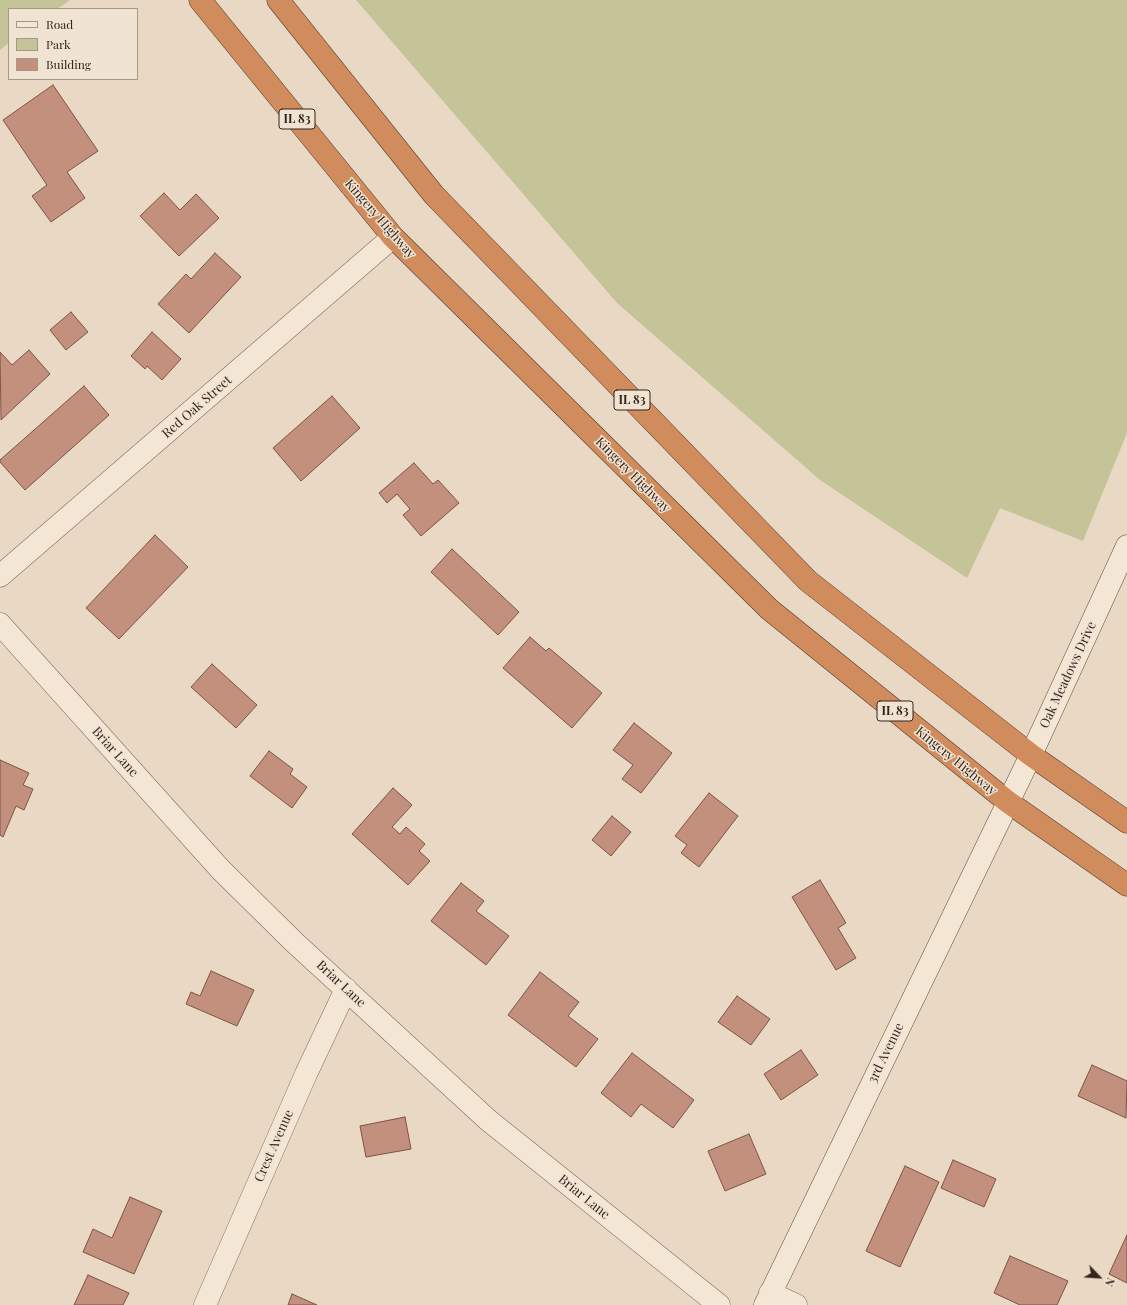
<!DOCTYPE html>
<html>
<head>
<meta charset="utf-8">
<style>
  body { margin:0 }
  #map { position:relative; width:1127px; height:1305px; overflow:hidden; background:#e9d8c3; font-family:"Playfair Display",serif }
  canvas { display:block }
  .legend { position:absolute; left:8px; top:8px; width:130px; height:72px; box-sizing:border-box; background:#f1e3d1; border:1px solid #a59789; margin:0; padding:5px 7px; list-style:none; font-size:12px; color:#32251e }
  .legend li { display:flex; align-items:center; gap:8px; height:20px }
  .legend b { width:20px; border:1px solid #a59789 }
  .north { position:absolute; left:1079px; top:1257px; width:40px; height:40px; -webkit-text-stroke:3px #f1e3d1; paint-order:stroke; rotate:115deg; font-size:11px; font-weight:700; line-height:16px; text-align:center; color:#32251e }
  .north::after { content:''; display:block; margin:auto; width:14px; height:18px; background:#32251e; clip-path:polygon(50% 0,100% 100%,50% 72%,0 100%) }
</style>
</head>
<body>
<div id="map">
<canvas width="1127" height="1305"></canvas>
<ul class="legend">
<li><b style="height:5px;background:#f4e6d5"></b>Road</li>
<li><b style="height:11px;background:#c5c498"></b>Park</li>
<li><b style="height:11px;background:#c3907d"></b>Building</li>
</ul>
<div class="north">N</div>
</div>
<script>
const c = document.querySelector('canvas').getContext('2d');
c.lineJoin = 'round';
function paint(path, color) { c.fillStyle = color; c.fill(path, 'evenodd'); }
const toPath = rows => new Path2D(rows.map(r => 'M' + r).join(''));
function stroke(path, color, width, dash) { c.strokeStyle = color; c.lineWidth = width; c.lineCap = dash ? 'butt' : 'round'; c.setLineDash(dash || []); c.stroke(path); }
function label(font, color, halo, rows, align = 'center') {
  c.font = font + ' "Playfair Display",serif'; c.lineWidth = 3; c.setLineDash([]); c.textBaseline = 'middle'; c.strokeStyle = halo; c.fillStyle = color; for (const [text, x, y, turn = 0] of rows) {
    c.save(); c.translate(x, y); c.rotate((+turn || 0) * Math.PI / 180); c.textAlign = isNaN(turn) ? turn : align; if (halo) c.strokeText(text, 0, 0); c.fillText(text, 0, 0); c.restore();
  }
}
const green = toPath([
  [0,0,70,0,57,9,9,9,9,43,0,50],
  [356,0,1127,0,1127,433,1083,541,1000,508,967,578,820,480,617,303]
]);
const building = toPath([
  [53,85,98,151,67,172,85,198,51,222,32,196,47,185,3,120,53,85],
  [164,193,180,210,196,194,219,218,179,256,140,216,164,193],
  [215,253,241,277,189,333,158,304,186,274,191,279,215,253],
  [71,312,88,332,66,350,50,330,71,312],
  [152,332,181,359,162,380,147,366,145,369,131,356,152,332],
  [29,350,50,374,1,420,0,352,12,365,29,350],
  [84,386,109,415,25,490,0,462,0,460,84,386],
  [332,396,360,428,301,481,273,448,332,396],
  [414,463,433,484,438,480,459,503,421,536,403,515,410,509,397,494,387,503,379,493,414,463],
  [155,535,188,567,119,639,86,608,155,535],
  [452,549,519,612,498,635,431,572,452,549],
  [530,637,546,651,549,648,602,693,572,728,503,668,530,637],
  [212,664,257,705,236,728,191,687,212,664],
  [634,723,672,753,641,793,622,779,633,765,613,750,634,723],
  [269,751,293,769,290,774,307,787,292,808,250,776,269,751],
  [0,760,29,773,23,785,33,789,24,810,16,806,3,837,0,835,0,760],
  [393,788,412,805,392,827,400,834,406,827,425,844,419,851,430,861,408,885,352,834,393,788],
  [709,793,738,816,699,867,681,853,687,845,675,836,709,793],
  [612,816,631,832,611,856,592,840,612,816],
  [820,880,846,923,838,928,856,958,836,970,792,897,820,880],
  [461,883,484,901,476,911,509,936,486,965,431,921,461,883],
  [211,971,254,990,237,1026,186,1004,191,992,200,996,211,971],
  [540,972,579,1002,568,1016,598,1039,576,1067,508,1015,540,972],
  [737,996,770,1019,751,1045,718,1022,737,996],
  [801,1050,818,1075,781,1100,764,1074,801,1050],
  [632,1053,694,1100,673,1128,641,1104,631,1117,601,1093,632,1053],
  [1092,1065,1127,1081,1126,1118,1078,1096,1092,1065],
  [405,1117,411,1149,366,1157,360,1126,405,1117],
  [749,1134,766,1174,725,1191,708,1151,749,1134],
  [953,1160,996,1179,984,1207,941,1188,953,1160],
  [905,1166,939,1182,900,1267,866,1251,905,1166],
  [130,1197,162,1211,134,1274,83,1252,93,1229,112,1238,130,1197],
  [1127,1235,1127,1283,1109,1274,1127,1235],
  [1010,1256,1068,1281,1057,1305,1020,1305,994,1293,1010,1256],
  [88,1275,129,1293,123,1305,74,1305,88,1275],
  [292,1294,317,1305,288,1305,292,1294]
]);
const street = toPath([
  [0,576,393,237],
  [0,624,221,870,294,942,488,1120,719,1305],
  [770,1293,796,1305],
  [205,1305,306,1074,346,989]
]);
const secondary = toPath([
  [765,1305,1031,755,1127,546]
]);
const highway = toPath([
  [200,0,393,237,769,609,1008,802,1127,885],
  [278,0,434,195,808,581,1031,755,1127,822]
]);
const shields = [
  [297,119,36],
  [632,400,36],
  [895,711,36]
];
const shieldNames = [
  ["IL 83",297,119],
  ["IL 83",632,400],
  ["IL 83",895,711]
];
const streetNames = [
  ["Kingery Highway",380,219,49],
  ["Red Oak Street",197,407,-41],
  ["Kingery Highway",633,475,45],
  ["Oak Meadows Drive",1068,675,-65],
  ["Briar Lane",115,752,48],
  ["Kingery Highway",956,761,39],
  ["Briar Lane",341,984,43],
  ["3rd Avenue",886,1053,-64],
  ["Crest Avenue",274,1146,-66],
  ["Briar Lane",584,1197,39]
];
paint(green, '#c5c498');
paint(building, '#c3907d');
stroke(building, '#7d5344', 1);
stroke(street, '#816a5c', 23);
stroke(secondary, '#624c3f', 23);
stroke(highway, '#4f3a30', 23);
stroke(street, '#f4e6d5', 22);
stroke(secondary, '#f4e6d5', 22);
stroke(highway, '#d08c5c', 22);
for (const [x, y, w] of shields) { const box = new Path2D(); box.roundRect(x - w / 2, y - 10, w, 20, 3); c.fillStyle = '#f1e3d1'; c.fill(box); stroke(box, '#32251e', 1); }
label('bold 12px', '#32251e', null, shieldNames);
label('13px', '#32251e', '#f1e3d1', streetNames);
</script>
</body>
</html>
